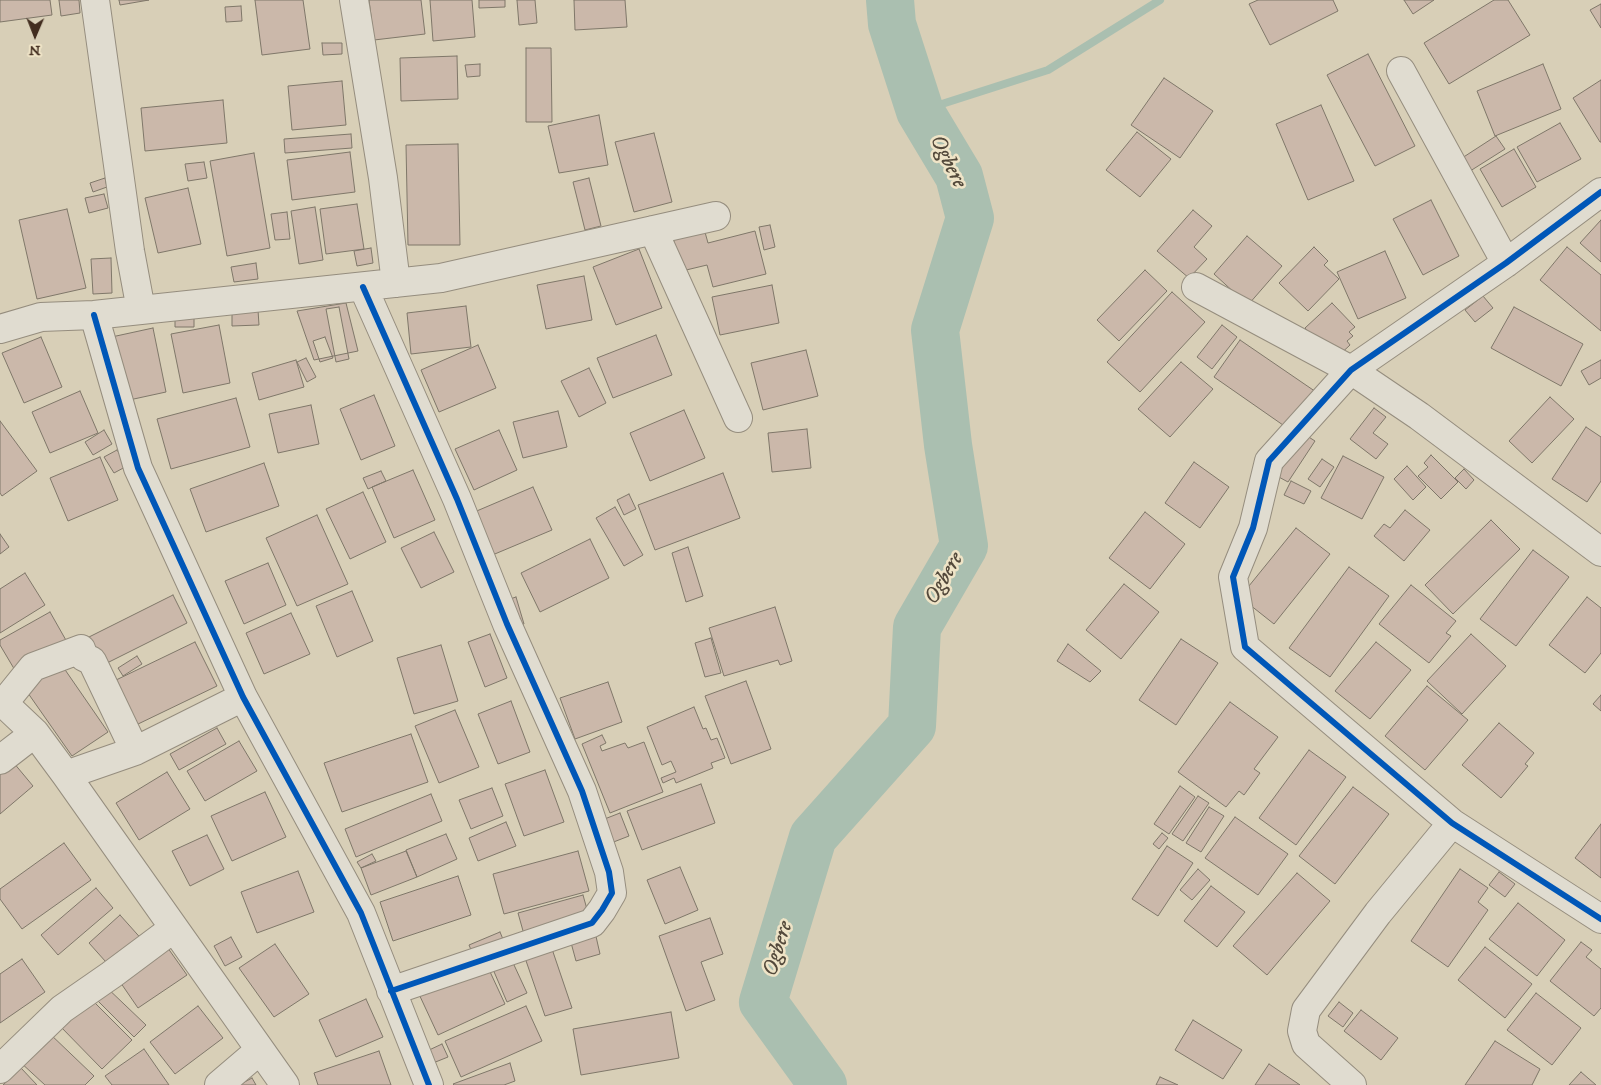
<!DOCTYPE html>
<html>
<head>
<meta charset="utf-8">
<style>
  body { margin:0 }
  #map { position:relative; width:1601px; height:1085px; overflow:hidden; background:#d8cfb7; font-family:"IM FELL DW Pica",serif }
  canvas { display:block }
  .north { position:absolute; left:10px; top:10px; width:50px; height:50px; -webkit-text-stroke:4px #efe4c7; paint-order:stroke; rotate:181deg; font-size:14px; font-weight:700; line-height:20px; text-align:center; color:#422d1f }
  .north::after { content:''; display:block; margin:auto; width:18px; height:22px; background:#422d1f; clip-path:polygon(50% 0,100% 100%,50% 72%,0 100%) }
</style>
</head>
<body>
<div id="map">
<canvas width="1601" height="1085"></canvas>
<div class="north">N</div>
</div>
<script>
const c = document.querySelector('canvas').getContext('2d');
c.lineJoin = 'round';
const toPath = rows => new Path2D(rows.map(r => 'M' + r).join(''));
function stroke(path, color, width, dash) { c.strokeStyle = color; c.lineWidth = width; c.lineCap = dash ? 'butt' : 'round'; c.setLineDash(dash || []); c.stroke(path); }
function paint(path, color) { c.fillStyle = color; c.fill(path, 'evenodd'); }
function label(font, color, halo, rows, align = 'center') {
  c.font = font + ' "IM FELL DW Pica",serif'; c.lineWidth = 5; c.setLineDash([]); c.textBaseline = 'middle'; c.strokeStyle = halo; c.fillStyle = color; for (const [text, x, y, turn = 0] of rows) {
    c.save(); c.translate(x, y); c.rotate((+turn || 0) * Math.PI / 180); c.textAlign = isNaN(turn) ? turn : align; if (halo) c.strokeText(text, 0, 0); c.fillText(text, 0, 0); c.restore();
  }
}
const stream = toPath([
  [920,111,1048,70,1160,0]
]);
const river = toPath([
  [823,1085,763,1002,813,837,912,726,917,627,964,546,948,445,935,330,970,218,959,176,920,111,892,24,890,0]
]);
const building = toPath([
  [0,0,50,0,52,15,0,22,0,0],
  [59,0,79,0,80,13,61,16,59,0],
  [119,0,149,0,120,5,119,0],
  [255,0,303,0,310,49,262,55,255,0],
  [369,0,421,0,425,34,374,40,369,0],
  [430,0,472,0,475,37,433,41,430,0],
  [479,0,505,0,505,7,479,8,479,0],
  [517,0,535,0,537,23,519,25,517,0],
  [574,0,625,0,627,27,575,30,574,0],
  [1258,0,1333,0,1338,11,1270,45,1249,4,1258,0],
  [1404,0,1434,0,1413,14,1404,0],
  [1494,0,1508,0,1530,35,1449,84,1424,43,1494,0],
  [1601,4,1601,28,1590,10,1601,4],
  [241,6,242,21,226,22,225,7,241,6],
  [322,43,342,43,342,54,323,55,322,43],
  [526,48,551,48,552,122,526,122,526,48],
  [1368,54,1415,146,1375,166,1327,75,1368,54],
  [457,56,458,99,401,101,400,58,457,56],
  [480,64,480,76,467,77,465,65,480,64],
  [1543,64,1561,109,1495,136,1477,91,1543,64],
  [1164,78,1213,111,1180,158,1131,125,1164,78],
  [1601,80,1601,142,1600,142,1573,98,1601,80],
  [342,81,346,125,292,130,288,86,342,81],
  [223,100,227,143,145,151,141,108,223,100],
  [1321,105,1354,181,1308,200,1276,124,1321,105],
  [599,115,608,165,559,173,548,126,599,115],
  [1560,123,1581,159,1537,182,1517,147,1560,123],
  [1137,132,1171,159,1140,197,1106,170,1137,132],
  [654,133,672,202,634,212,615,142,654,133],
  [351,134,352,148,285,153,284,139,351,134],
  [1496,136,1505,149,1467,173,1459,160,1496,136],
  [458,144,460,245,408,245,406,145,458,144],
  [1514,149,1536,187,1502,207,1480,169,1514,149],
  [350,152,355,192,292,200,287,160,350,152],
  [254,153,270,248,227,256,210,161,254,153],
  [204,162,207,178,188,181,185,164,204,162],
  [105,178,107,187,93,192,90,183,105,178],
  [589,178,601,226,585,230,573,182,589,178],
  [188,188,201,244,158,253,145,198,188,188],
  [104,194,108,208,89,213,85,198,104,194],
  [1431,200,1459,256,1423,275,1393,219,1431,200],
  [357,204,364,249,326,254,320,209,357,204],
  [315,207,323,260,299,264,291,211,315,207],
  [67,209,86,288,37,299,19,220,67,209],
  [1193,210,1212,226,1194,247,1207,259,1189,278,1157,251,1193,210],
  [287,212,290,239,275,240,271,214,287,212],
  [1601,220,1601,262,1580,243,1601,220],
  [703,225,708,243,755,231,766,274,713,287,707,265,682,271,672,234,703,225],
  [770,225,775,247,764,250,759,227,770,225],
  [1247,236,1282,266,1248,305,1214,274,1247,236],
  [1314,247,1328,261,1324,265,1339,279,1308,311,1279,283,1314,247],
  [1567,247,1601,275,1601,331,1540,280,1567,247],
  [371,248,373,263,357,266,354,251,371,248],
  [639,249,662,308,616,325,593,267,639,249],
  [1385,251,1406,298,1358,319,1337,272,1385,251],
  [111,258,112,293,93,294,91,259,111,258],
  [256,263,258,279,234,282,231,267,256,263],
  [1145,270,1167,291,1119,341,1097,320,1145,270],
  [584,276,592,320,546,329,537,285,584,276],
  [772,285,779,323,720,335,712,297,772,285],
  [1172,292,1205,322,1140,392,1107,362,1172,292],
  [1483,296,1493,308,1475,322,1465,310,1483,296],
  [346,303,358,351,314,360,297,311,346,303],
  [1332,303,1355,327,1349,332,1353,336,1347,341,1350,345,1335,359,1305,328,1332,303],
  [466,306,471,347,411,354,407,313,466,306],
  [339,307,349,359,336,362,326,309,339,307],
  [1514,307,1583,344,1561,386,1491,348,1514,307],
  [258,310,259,325,232,326,232,311,258,310],
  [175,314,194,314,194,327,175,327,175,314],
  [219,325,230,383,183,393,171,334,219,325],
  [1222,325,1237,337,1212,369,1197,357,1222,325],
  [153,328,166,392,120,402,107,338,153,328],
  [656,335,672,375,613,398,597,358,656,335],
  [41,337,62,387,24,403,2,353,41,337],
  [325,337,333,358,320,362,313,341,325,337],
  [1240,340,1319,394,1293,432,1214,377,1240,340],
  [478,345,496,388,439,412,421,370,478,345],
  [806,350,818,396,763,410,751,363,806,350],
  [306,358,316,377,307,382,297,362,306,358],
  [296,360,304,387,259,400,252,373,296,360],
  [1601,360,1601,378,1589,385,1581,371,1601,360],
  [1181,362,1213,389,1170,437,1138,409,1181,362],
  [589,368,606,403,579,417,561,381,589,368],
  [80,391,98,433,50,453,32,412,80,391],
  [374,395,395,446,361,460,340,409,374,395],
  [1550,397,1574,419,1532,463,1509,441,1550,397],
  [236,398,250,447,171,469,157,419,236,398],
  [311,405,319,444,278,453,269,414,311,405],
  [1374,408,1386,417,1373,433,1388,444,1376,459,1350,439,1374,408],
  [684,410,705,458,650,481,630,433,684,410],
  [558,411,567,447,523,458,513,422,558,411],
  [0,421,37,471,2,496,0,493,0,421],
  [1586,427,1601,437,1601,481,1587,502,1552,479,1586,427],
  [807,429,811,468,772,472,768,433,807,429],
  [104,430,112,444,93,455,85,442,104,430],
  [499,430,517,470,474,490,455,449,499,430],
  [1304,434,1315,441,1288,482,1277,476,1304,434],
  [117,450,127,466,114,473,104,457,117,450],
  [1431,455,1458,482,1441,499,1418,476,1428,467,1424,463,1431,455],
  [1343,456,1384,477,1362,519,1321,498,1343,456],
  [100,457,118,500,68,521,50,478,100,457],
  [1322,459,1334,467,1320,487,1308,479,1322,459],
  [1194,462,1229,487,1200,528,1165,503,1194,462],
  [264,463,279,506,206,532,190,489,264,463],
  [1407,466,1426,487,1413,500,1394,479,1407,466],
  [1464,469,1474,480,1466,489,1455,478,1464,469],
  [413,470,435,520,394,538,372,487,413,470],
  [381,471,386,481,368,489,363,478,381,471],
  [723,473,740,518,655,550,638,505,723,473],
  [1291,481,1311,491,1304,504,1284,495,1291,481],
  [533,487,552,530,490,556,472,513,533,487],
  [363,492,386,542,350,559,326,509,363,492],
  [629,494,636,509,624,515,617,500,629,494],
  [615,507,643,555,624,566,596,518,615,507],
  [1405,510,1430,530,1404,561,1374,536,1384,524,1390,528,1405,510],
  [1145,512,1185,544,1150,589,1109,558,1145,512],
  [317,515,348,584,297,606,266,538,317,515],
  [1491,520,1520,549,1453,614,1425,585,1491,520],
  [1296,528,1330,554,1274,624,1240,597,1296,528],
  [434,532,454,572,421,588,401,548,434,532],
  [0,534,9,547,0,554,0,534],
  [590,539,609,578,540,612,521,573,590,539],
  [688,547,703,596,686,602,672,553,688,547],
  [1533,550,1569,577,1516,646,1480,619,1533,550],
  [268,563,286,605,244,624,225,581,268,563],
  [1349,567,1389,596,1330,677,1289,648,1349,567],
  [25,573,45,605,0,633,0,589,25,573],
  [1124,584,1159,612,1121,659,1086,630,1124,584],
  [1411,585,1456,621,1446,633,1451,636,1429,663,1379,624,1411,585],
  [352,591,373,641,337,657,316,606,352,591],
  [173,595,187,623,97,668,83,640,173,595],
  [516,597,524,624,512,627,504,601,516,597],
  [1587,597,1601,608,1601,653,1585,673,1549,645,1587,597],
  [775,607,792,661,780,665,778,660,724,676,709,628,775,607],
  [50,612,67,642,16,672,0,645,0,640,50,612],
  [291,613,310,654,264,674,246,633,291,613],
  [490,634,507,678,485,687,468,642,490,634],
  [1471,634,1506,666,1462,714,1427,681,1471,634],
  [711,638,721,673,705,677,695,643,711,638],
  [1181,639,1218,663,1176,725,1139,700,1181,639],
  [195,642,217,686,136,725,114,681,195,642],
  [1376,642,1411,670,1370,719,1335,691,1376,642],
  [1068,644,1101,671,1090,682,1057,661,1068,644],
  [441,645,458,701,414,714,397,658,441,645],
  [137,656,142,664,123,676,118,668,137,656],
  [59,661,108,732,72,756,23,686,59,661],
  [746,681,771,749,731,764,705,696,746,681],
  [608,682,622,722,575,739,560,698,608,682],
  [1427,686,1468,720,1425,770,1385,736,1427,686],
  [1601,695,1601,711,1593,704,1601,695],
  [511,701,530,752,498,764,478,714,511,701],
  [1230,702,1278,737,1254,769,1260,773,1244,795,1239,791,1226,807,1178,772,1230,702],
  [694,707,703,729,706,728,711,740,717,738,725,758,711,763,713,768,676,783,674,778,663,783,661,778,676,772,671,761,662,765,647,727,694,707],
  [455,710,479,767,439,783,415,726,455,710],
  [1499,723,1534,753,1525,764,1528,766,1501,798,1462,765,1499,723],
  [217,728,226,744,179,770,170,754,217,728],
  [411,734,428,782,342,812,324,763,411,734],
  [602,735,606,743,600,746,602,751,625,743,628,748,644,742,663,792,610,813,582,744,602,735],
  [239,741,257,771,205,801,187,771,239,741],
  [1309,750,1346,777,1296,845,1259,818,1309,750],
  [13,762,33,786,0,814,0,773,13,762],
  [545,770,564,822,524,836,505,784,545,770],
  [167,772,190,809,139,840,116,803,167,772],
  [701,784,715,823,642,850,627,811,701,784],
  [1180,786,1195,797,1169,834,1154,824,1180,786],
  [1353,787,1389,814,1335,884,1299,856,1353,787],
  [492,788,503,816,471,829,459,800,492,788],
  [265,792,286,837,232,861,211,816,265,792],
  [431,794,442,821,356,857,345,829,431,794],
  [1198,796,1209,803,1183,841,1172,834,1198,796],
  [1209,807,1224,816,1201,852,1186,843,1209,807],
  [620,813,629,836,611,843,602,820,620,813],
  [1235,817,1288,854,1258,895,1205,858,1235,817],
  [506,822,516,846,478,861,469,838,506,822],
  [1601,824,1601,878,1575,858,1601,824],
  [1162,833,1168,838,1159,849,1153,844,1162,833],
  [446,834,457,859,417,877,406,850,446,834],
  [207,835,224,869,190,886,172,851,207,835],
  [64,843,91,880,22,929,0,899,0,889,64,843],
  [1167,846,1193,863,1158,916,1132,899,1167,846],
  [406,851,417,877,371,895,361,868,406,851],
  [578,851,589,891,504,914,493,874,578,851],
  [372,854,376,861,361,868,357,862,372,854],
  [680,867,698,910,665,924,647,880,680,867],
  [1198,869,1210,880,1192,900,1180,890,1198,869],
  [1460,869,1488,888,1478,902,1488,910,1448,967,1411,941,1460,869],
  [298,871,314,912,257,933,241,892,298,871],
  [1499,872,1515,884,1505,897,1489,885,1499,872],
  [1297,873,1330,901,1267,975,1233,946,1297,873],
  [458,876,471,915,393,941,380,902,458,876],
  [1211,886,1245,912,1217,947,1184,921,1211,886],
  [96,888,113,908,58,955,41,935,96,888],
  [583,895,590,920,525,938,518,913,583,895],
  [1518,903,1565,940,1537,976,1489,939,1518,903],
  [120,915,145,943,114,971,89,943,120,915],
  [710,918,723,954,701,962,715,1000,686,1011,659,936,710,918],
  [500,932,507,949,476,962,469,945,500,932],
  [595,932,600,954,576,961,570,939,595,932],
  [231,937,242,957,225,966,214,946,231,937],
  [1581,942,1592,950,1586,957,1601,969,1601,1008,1594,1016,1550,981,1581,942],
  [550,943,572,1008,545,1016,523,952,550,943],
  [165,944,187,975,138,1008,116,976,165,944],
  [275,944,309,994,274,1017,239,968,275,944],
  [1485,947,1532,984,1505,1018,1458,980,1485,947],
  [508,952,527,993,507,1002,489,960,508,952],
  [22,959,45,992,0,1023,0,974,22,959],
  [485,961,505,1004,438,1035,418,992,485,961],
  [103,984,146,1025,134,1037,92,995,103,984],
  [1536,993,1581,1028,1552,1065,1507,1030,1536,993],
  [88,996,132,1040,102,1069,59,1025,88,996],
  [366,999,383,1037,336,1057,319,1020,366,999],
  [1339,1002,1353,1013,1343,1027,1328,1016,1339,1002],
  [198,1006,223,1038,175,1074,150,1042,198,1006],
  [526,1006,542,1041,461,1077,445,1041,526,1006],
  [1361,1010,1398,1038,1381,1060,1344,1031,1361,1010],
  [671,1012,679,1058,581,1075,573,1029,671,1012],
  [1193,1020,1242,1050,1223,1079,1175,1050,1193,1020],
  [48,1032,94,1076,85,1085,45,1085,19,1061,48,1032],
  [1495,1041,1540,1069,1532,1085,1465,1085,1495,1041],
  [442,1044,448,1057,433,1063,427,1051,442,1044],
  [144,1049,169,1085,112,1085,105,1076,144,1049],
  [379,1051,391,1085,318,1085,314,1073,379,1051],
  [510,1063,515,1081,504,1085,454,1085,453,1084,510,1063],
  [1269,1064,1300,1085,1255,1085,1269,1064],
  [21,1068,37,1085,3,1085,21,1068],
  [1581,1072,1596,1085,1569,1085,1581,1072],
  [1160,1077,1178,1085,1156,1085,1160,1077],
  [252,1078,256,1085,239,1085,252,1078]
]);
const minor = toPath([
  [95,0,130,251,141,310],
  [354,0,383,178,396,283],
  [1401,71,1506,263],
  [1601,192,1506,263,1351,370,1269,461,1253,528,1233,577,1245,647,1452,823,1601,919],
  [653,230,738,418],
  [363,287,457,499,507,624,582,791,609,872,612,893,602,910,592,923,391,991],
  [1196,287,1351,370,1419,416,1601,552],
  [94,315,138,468,243,697,361,913,429,1085],
  [0,329,41,317,94,315,441,278,716,216],
  [0,700,35,733,66,775,285,1085],
  [3,704,33,667,81,649,84,657,92,661,135,751],
  [0,760,35,733],
  [66,775,135,751,243,697],
  [0,1069,62,1009,111,975,174,928],
  [219,1085,260,1050],
  [1352,1085,1306,1044,1302,1031,1306,1010,1378,913,1452,823]
]);
const cycleway = toPath([
  [1601,192,1506,263,1351,370,1269,461,1253,528,1233,577,1245,647,1452,823,1601,919],
  [363,287,457,499,507,624,582,791,609,872,612,893,602,910,592,923,391,991],
  [94,315,138,468,243,697,361,913,429,1085]
]);
const waterNames = [
  ["Ogbere",947,162,63],
  ["Ogbere",945,579,-60],
  ["Ogbere",779,949,-73]
];
stroke(stream, '#aabfb0', 8);
stroke(river, '#aabfb0', 48);
paint(building, '#cbb8aa');
stroke(building, '#7f7769', 1);
stroke(minor, '#958d7e', 30);
stroke(minor, '#e0dcd0', 28);
stroke(cycleway, '#0057b8', 6);
label('italic 22px', '#53493b', '#efe4c7', waterNames);
</script>
</body>
</html>
